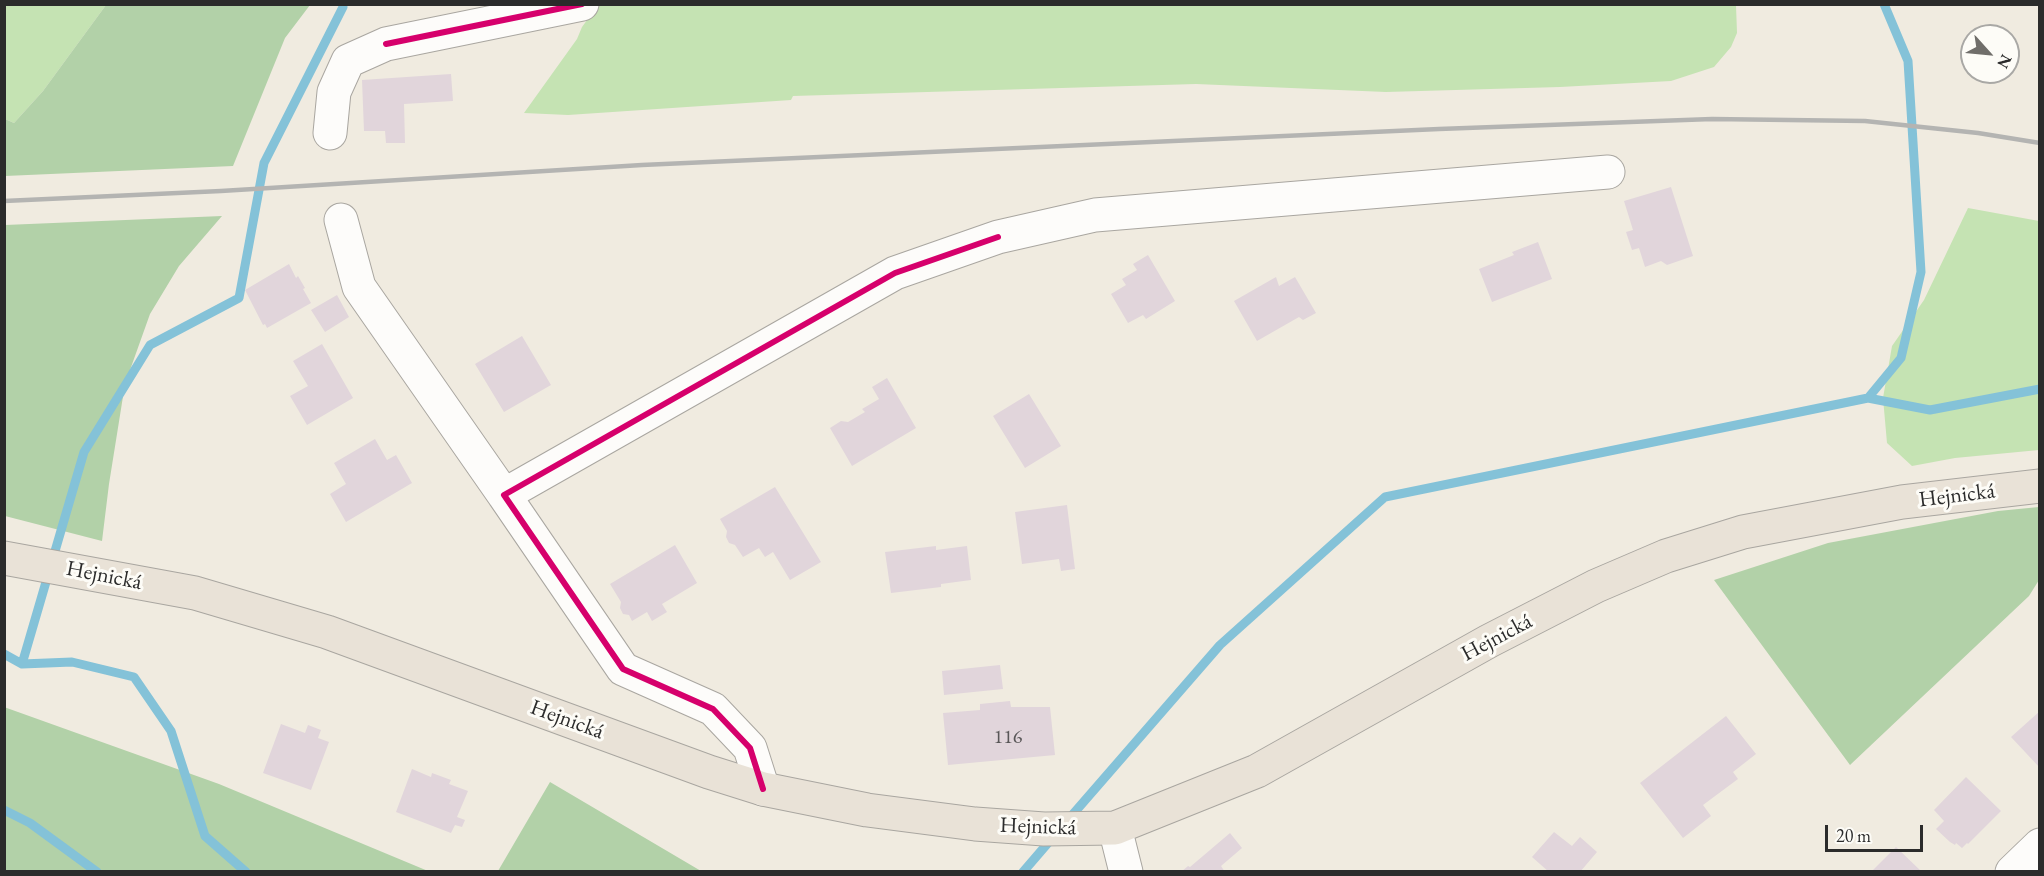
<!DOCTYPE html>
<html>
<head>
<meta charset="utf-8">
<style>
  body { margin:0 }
  #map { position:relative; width:2044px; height:876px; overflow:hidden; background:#f0ebe0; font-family:"EB Garamond",serif }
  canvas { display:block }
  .frame { position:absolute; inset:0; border:6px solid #2b2b2b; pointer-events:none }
  .north { position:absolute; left:1960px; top:24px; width:60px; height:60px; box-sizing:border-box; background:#fdfcf7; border:2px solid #a9a8a5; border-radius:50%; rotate:117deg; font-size:16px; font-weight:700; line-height:24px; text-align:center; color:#2b2b2b }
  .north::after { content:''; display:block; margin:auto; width:21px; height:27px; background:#706e6a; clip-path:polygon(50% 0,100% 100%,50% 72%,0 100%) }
  .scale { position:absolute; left:1825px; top:825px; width:98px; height:27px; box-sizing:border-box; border:3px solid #2b2b2b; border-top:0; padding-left:8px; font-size:18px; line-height:21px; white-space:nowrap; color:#2b2b2b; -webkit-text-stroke:4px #fdfcf7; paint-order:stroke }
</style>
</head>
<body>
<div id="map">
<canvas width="2044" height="876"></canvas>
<div class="frame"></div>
<div class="north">N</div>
<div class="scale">20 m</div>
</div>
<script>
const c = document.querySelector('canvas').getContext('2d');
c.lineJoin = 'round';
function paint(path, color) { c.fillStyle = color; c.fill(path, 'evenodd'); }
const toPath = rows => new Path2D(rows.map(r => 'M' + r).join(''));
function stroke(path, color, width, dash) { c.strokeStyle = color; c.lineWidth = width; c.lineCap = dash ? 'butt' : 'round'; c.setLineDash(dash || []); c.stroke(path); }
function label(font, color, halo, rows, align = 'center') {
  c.font = font + ' "EB Garamond",serif'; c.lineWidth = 6; c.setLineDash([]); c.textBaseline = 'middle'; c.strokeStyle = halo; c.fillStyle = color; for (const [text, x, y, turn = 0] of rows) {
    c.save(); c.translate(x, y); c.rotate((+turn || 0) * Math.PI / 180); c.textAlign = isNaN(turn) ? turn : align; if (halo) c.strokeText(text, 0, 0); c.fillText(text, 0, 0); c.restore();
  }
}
const green = toPath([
  [4,5,106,5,43,91,14,123,5,119],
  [598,5,1736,5,1737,33,1731,47,1714,67,1671,81,1560,87,1386,92,1196,84,793,96,791,100,568,115,524,113,577,39,582,27],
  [1968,208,2039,221,2039,450,1955,458,1912,466,1887,443,1883,398,1892,346,1924,300]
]);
const forest = toPath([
  [106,5,310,5,285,38,233,166,5,176,5,119,14,123,43,91],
  [222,216,179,266,150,314,125,384,109,484,102,541,5,516,5,225],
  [2039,507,2039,580,2029,596,1850,765,1714,580,1828,543,1998,511],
  [4,707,219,784,428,871,5,871],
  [550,782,701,871,498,871]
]);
const stream = toPath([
  [1868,398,1901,358,1921,272,1908,61,1884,4],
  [4,654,22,664,72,662,134,677,171,731,205,836,246,872],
  [22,664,84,452,150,345,239,298,264,163,343,7],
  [4,810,30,823,97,872],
  [1067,821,1220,645,1385,497,1868,398,1930,410,2040,389],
  [1023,872,1054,836]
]);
const building = toPath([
  [451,74,453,101,404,104,405,143,386,143,385,131,364,131,362,80],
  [1671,187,1693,256,1667,265,1661,261,1645,267,1639,248,1632,250,1626,232,1633,230,1624,201],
  [1538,242,1552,279,1492,302,1479,269,1514,255,1512,252],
  [1148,255,1175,301,1146,319,1143,315,1128,323,1111,294,1126,285,1122,279,1137,270,1133,264],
  [289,264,296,278,298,276,305,288,303,289,311,303,267,328,265,324,263,325,245,290],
  [1276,277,1279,286,1295,277,1316,313,1303,320,1299,317,1257,341,1234,301],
  [337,295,349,317,325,332,311,310],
  [522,336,551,385,504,412,475,364],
  [322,344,353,398,307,425,290,396,308,386,293,361],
  [887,378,916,428,852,466,830,428,841,421,848,422,865,412,862,409,879,399,872,387],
  [1029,394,1061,446,1025,468,993,416],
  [375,439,387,460,396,455,412,483,346,522,330,494,346,484,334,463],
  [775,487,821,562,790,580,773,552,765,557,759,548,743,557,735,545,729,543,726,537,727,531,720,519],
  [1067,505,1075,569,1061,571,1059,559,1022,564,1015,512],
  [675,545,697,583,662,604,667,612,652,621,647,612,632,621,629,615,623,614,620,608,621,602,610,584],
  [936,546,936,550,967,546,971,580,941,584,941,587,891,593,885,552],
  [1000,665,1003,689,944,695,942,671],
  [1010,701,1011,707,1050,707,1055,755,948,765,943,713,980,710,980,704],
  [2040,711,2040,768,2011,737],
  [1726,716,1756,754,1733,772,1738,779,1703,805,1711,816,1683,838,1640,783],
  [281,724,305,733,308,725,321,730,318,738,329,742,311,790,263,773],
  [412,769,431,777,432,773,451,780,449,784,468,791,457,817,465,820,462,827,455,825,451,833,396,812],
  [1966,777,2001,811,1968,844,1967,843,1962,848,1956,843,1955,845,1950,842,1936,829,1944,821,1934,810],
  [1554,832,1572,846,1580,837,1597,852,1580,872,1549,872,1532,857],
  [1230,833,1242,848,1221,866,1225,872,1181,872,1188,866,1190,867],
  [1896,847,1922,872,1871,872]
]);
const minor = toPath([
  [330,133,334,92,348,61,386,44,582,4],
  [341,220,359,287,504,495],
  [763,789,750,748,713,709,623,669,504,495,895,273,998,237,1095,215,1608,172],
  [1115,828,1126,872],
  [2012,872,2040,845]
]);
const major = toPath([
  [4,558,195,593,327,632,709,772,763,789,867,810,975,824,1044,829,1115,828,1257,771,1489,641,1596,586,1666,556,1743,532,1902,502,2040,486]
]);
const rail = toPath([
  [4,201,221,191,642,165,1439,129,1712,119,1865,121,1978,133,2040,143]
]);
const cycleway = toPath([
  [386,44,582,4],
  [763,789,750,748,713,709,623,669,504,495,895,273,998,237]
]);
const numberNames = [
  ["116",1008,738]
];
const streetNames = [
  ["Hejnická",1957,496,-7],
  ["Hejnická",104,576,11],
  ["Hejnická",1497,638,-28],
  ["Hejnická",567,720,20],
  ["Hejnická",1038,827,2]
];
paint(green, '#c5e3b3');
paint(forest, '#b2d1a8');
stroke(stream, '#84c2d8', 9);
paint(building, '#e1d5db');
stroke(minor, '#a9a6a0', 35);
stroke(major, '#a9a6a0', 35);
stroke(minor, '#fdfcfa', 33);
stroke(major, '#e9e2d7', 33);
stroke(rail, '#b4b4b2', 4.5);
stroke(cycleway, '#d6006c', 6);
label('20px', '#585657', null, numberNames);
label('22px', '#2b2b2b', '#fdfcf7', streetNames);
</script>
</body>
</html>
